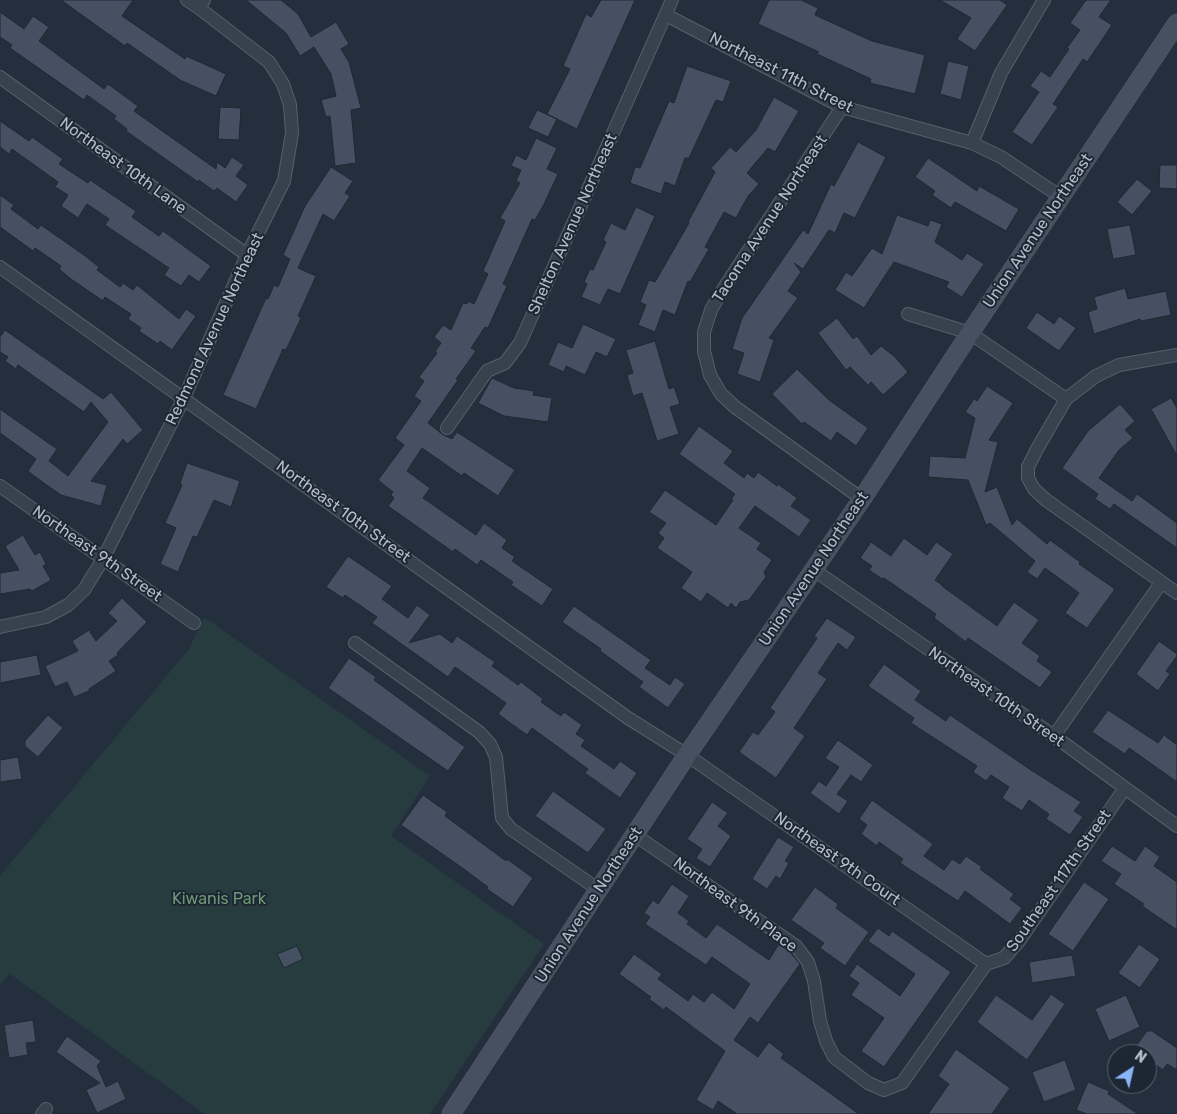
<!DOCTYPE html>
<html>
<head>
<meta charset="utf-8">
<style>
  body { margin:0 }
  #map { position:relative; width:1177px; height:1114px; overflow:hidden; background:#242f3e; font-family:Rubik,sans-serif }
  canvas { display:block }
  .north { position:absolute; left:1107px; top:1044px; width:50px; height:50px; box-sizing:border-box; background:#1d2633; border:1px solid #59626f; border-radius:50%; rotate:35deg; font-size:14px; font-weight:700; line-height:20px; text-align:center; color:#b4bcc9 }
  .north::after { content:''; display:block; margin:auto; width:18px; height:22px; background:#8ab4f8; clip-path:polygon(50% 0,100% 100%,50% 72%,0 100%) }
</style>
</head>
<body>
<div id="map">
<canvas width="1177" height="1114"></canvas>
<div class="north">N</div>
</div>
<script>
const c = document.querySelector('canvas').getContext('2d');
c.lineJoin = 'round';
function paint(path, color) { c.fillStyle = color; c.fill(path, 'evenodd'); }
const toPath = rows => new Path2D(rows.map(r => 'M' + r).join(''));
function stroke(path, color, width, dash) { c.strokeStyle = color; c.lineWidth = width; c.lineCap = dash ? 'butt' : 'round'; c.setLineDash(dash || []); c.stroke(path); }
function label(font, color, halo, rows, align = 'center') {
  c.font = font + ' Rubik,sans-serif'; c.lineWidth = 4; c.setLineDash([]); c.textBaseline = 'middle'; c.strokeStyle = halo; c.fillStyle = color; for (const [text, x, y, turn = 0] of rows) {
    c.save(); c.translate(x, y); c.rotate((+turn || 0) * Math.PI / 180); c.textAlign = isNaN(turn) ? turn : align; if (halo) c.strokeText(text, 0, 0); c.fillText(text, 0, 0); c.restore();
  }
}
const green = toPath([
  [204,617,430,776,391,836,544,944,430,1114,205,1114,10,974,0,985,0,876,189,649]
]);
const building = toPath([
  [61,0,133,0,122,16,185,59,186,56,226,74,216,96,180,80,127,43,125,46,61,0],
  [246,0,281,0,298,14,311,37,336,22,349,44,341,49,349,62,361,108,351,110,356,163,335,166,330,116,326,117,321,100,336,96,331,74,314,47,300,56,286,33,246,0],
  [601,0,635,0,577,129,547,114,570,69,563,66,586,14,591,17,601,0],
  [769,0,801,0,818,8,815,15,872,41,925,55,915,94,870,83,871,79,817,54,819,52,758,24,769,0],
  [940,0,1000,0,1007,5,975,51,957,39,971,18,940,0],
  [1086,0,1111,0,1099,17,1112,25,1087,62,1083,59,1053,104,1058,107,1032,145,1012,132,1039,92,1030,86,1041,71,1050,77,1069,49,1067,48,1080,30,1070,23,1086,0],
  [0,12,24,29,33,16,49,27,39,41,104,89,108,84,138,106,134,111,216,169,217,162,225,168,232,157,244,165,236,176,248,185,236,202,217,188,214,191,199,180,198,182,126,131,127,129,114,119,116,116,87,95,84,100,10,48,12,45,0,37,0,12],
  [948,61,969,66,961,100,940,94,948,61],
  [687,66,731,81,723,102,716,100,689,158,685,158,675,186,665,182,661,194,630,183,635,167,640,168,669,101,674,103,687,66],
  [774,97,799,111,775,152,768,148,747,173,759,184,748,196,736,218,724,212,705,247,709,249,690,282,688,281,675,315,663,310,655,332,638,325,646,305,640,302,649,280,655,282,689,223,688,222,715,172,711,168,730,147,736,152,756,130,774,97],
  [220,107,241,108,239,140,218,139,220,107],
  [537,110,557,119,548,137,528,128,537,110],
  [0,121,29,141,32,137,63,159,59,164,88,183,90,180,136,211,132,217,159,236,163,231,211,266,199,282,189,275,181,286,164,275,169,268,105,225,109,219,87,204,78,218,61,206,68,195,55,187,58,182,12,149,9,154,0,147,0,121],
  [536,138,557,148,547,169,558,174,544,204,535,220,532,219,503,284,507,286,488,328,485,327,471,348,476,351,456,379,458,380,428,423,442,434,452,439,457,432,515,470,498,496,464,473,462,476,422,448,407,471,430,488,423,498,476,535,484,523,507,540,502,548,515,557,512,561,553,589,542,606,511,585,513,582,481,560,477,565,455,549,453,552,388,506,394,498,391,495,393,492,378,480,404,445,395,438,421,401,414,396,424,381,419,377,437,353,435,352,441,343,434,337,443,325,451,330,463,303,467,304,468,301,474,304,488,274,483,271,505,221,500,218,520,183,516,181,521,170,511,166,516,155,526,160,536,138],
  [858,142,886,157,855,218,844,213,835,233,829,230,803,269,794,263,801,272,788,291,798,298,769,338,774,340,760,382,737,374,744,353,732,349,742,318,803,230,808,234,831,184,834,186,858,142],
  [928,158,977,191,979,186,1019,209,1006,231,955,202,951,208,932,195,935,191,915,177,928,158],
  [1160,165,1177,165,1177,189,1159,188,1160,165],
  [331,167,353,181,345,193,350,196,334,221,323,214,298,268,316,276,298,316,301,318,286,350,283,349,256,409,223,395,266,298,268,299,274,285,278,287,290,259,283,255,305,206,331,167],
  [1137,179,1152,191,1132,215,1117,202,1137,179],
  [0,195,14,205,11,209,38,229,41,225,84,255,99,267,97,270,120,287,123,283,133,290,137,285,179,319,186,309,196,316,172,350,160,341,158,344,139,331,141,328,128,319,131,314,105,297,103,301,71,279,59,269,61,266,35,248,33,251,0,227,0,195],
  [636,207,655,216,620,294,608,289,600,305,581,297,587,284,584,282,590,269,593,270,606,242,603,240,611,223,625,230,636,207],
  [897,215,928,226,930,220,942,224,935,242,962,260,967,253,984,264,962,297,946,287,949,282,894,262,864,308,835,290,846,272,852,276,872,248,882,254,897,215],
  [1130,225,1136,255,1113,259,1107,229,1130,225],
  [1125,288,1128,299,1166,291,1171,315,1141,321,1140,319,1094,334,1088,312,1097,309,1094,297,1125,288],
  [1037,312,1054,324,1059,316,1076,328,1059,351,1026,328,1037,312],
  [837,318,853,339,857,336,871,355,881,346,894,356,908,372,883,395,871,382,868,385,850,367,846,370,818,333,837,318],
  [583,324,616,339,607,357,596,352,585,375,566,366,564,372,548,365,558,342,572,348,583,324],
  [5,330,103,399,111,392,143,430,127,444,123,439,91,481,107,485,101,506,61,495,41,481,28,471,36,459,0,433,0,409,57,449,49,461,68,476,108,422,91,402,84,412,18,365,16,369,5,361,8,357,0,352,0,337,5,330],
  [655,341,669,389,674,387,680,404,670,407,679,434,657,441,642,393,633,396,627,375,633,373,626,350,655,341],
  [797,369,829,400,868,428,856,446,837,432,831,441,804,422,802,424,772,394,797,369],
  [492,378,514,388,534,391,533,395,552,398,548,422,504,416,478,403,492,378],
  [987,386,1013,403,989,440,998,442,985,492,997,487,1012,525,1017,519,1047,544,1050,540,1080,562,1079,564,1115,589,1087,628,1065,613,1079,593,1045,568,1037,579,1027,572,1035,561,990,523,986,525,968,480,928,477,930,456,965,458,975,418,965,412,974,399,977,401,987,386],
  [1171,398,1177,408,1177,456,1151,409,1171,398],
  [1120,404,1135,421,1125,430,1133,438,1119,450,1099,478,1132,501,1137,494,1177,523,1177,548,1114,504,1110,509,1095,499,1098,494,1062,468,1088,431,1120,404],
  [699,426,733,451,724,463,744,478,747,473,754,478,758,472,777,486,778,484,797,498,791,506,811,520,799,537,755,506,739,528,761,543,757,549,772,560,764,572,766,577,749,600,740,602,736,608,731,603,728,608,707,593,701,602,681,588,692,572,657,548,664,538,658,533,666,523,649,512,665,490,716,525,733,500,731,499,735,494,679,454,699,426],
  [187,463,240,481,231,507,214,500,197,537,193,536,178,572,160,564,176,528,165,523,182,485,180,484,187,463],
  [23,535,35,555,40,552,46,564,43,566,51,580,32,591,30,589,0,594,0,573,19,570,5,546,23,535],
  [904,538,927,555,936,542,953,554,935,580,942,585,942,586,997,626,1014,602,1039,620,1022,643,1040,656,1037,661,1052,672,1040,688,968,638,966,642,934,618,936,614,884,578,882,579,869,570,872,566,860,558,871,542,891,556,904,538],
  [348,556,392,586,382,599,408,618,417,605,430,615,409,643,440,634,452,643,457,636,495,662,492,666,518,685,521,682,543,699,541,702,561,716,564,712,582,725,576,734,585,740,581,746,614,769,620,761,637,773,620,798,585,773,588,769,532,728,527,735,498,714,506,703,455,667,448,677,372,623,377,617,345,595,343,598,326,587,348,556],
  [122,598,147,622,117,653,118,655,109,661,116,671,89,689,89,691,74,697,67,682,55,687,45,666,78,651,72,641,89,630,96,641,117,621,108,613,122,598],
  [574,606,651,660,645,668,670,685,675,677,685,684,668,708,639,687,643,682,600,651,601,649,562,622,574,606],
  [827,618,856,637,847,650,838,643,818,673,827,679,794,728,805,736,776,778,739,752,753,732,758,735,775,712,770,708,817,638,814,636,827,618],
  [1159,641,1177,654,1177,656,1166,671,1170,674,1158,691,1136,674,1159,641],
  [37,655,41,675,0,683,0,662,37,655],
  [349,658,376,677,374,680,465,747,448,771,328,688,349,658],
  [884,664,921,691,915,700,946,721,950,715,1031,770,1081,802,1074,811,1083,817,1070,835,1046,819,1049,814,1029,800,1022,811,1002,798,1009,787,991,775,986,781,973,772,977,766,911,723,914,718,868,686,884,664],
  [1108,710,1158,743,1164,735,1177,745,1177,782,1129,748,1125,754,1092,732,1108,710],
  [48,715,63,728,38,757,25,746,25,741,48,715],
  [838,740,873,765,861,782,851,775,837,794,848,801,839,814,810,793,819,781,826,786,839,767,825,758,838,740],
  [18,757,22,779,0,782,0,760,18,757],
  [553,791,606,829,588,853,535,816,553,791],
  [423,795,447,812,445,816,506,861,507,859,533,878,513,907,487,889,488,887,461,867,401,825,423,795],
  [872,800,933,844,924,856,944,870,952,859,960,864,966,856,982,867,980,869,1014,894,1010,899,1022,908,1010,924,965,891,958,901,900,863,903,859,879,842,877,846,861,834,867,825,859,819,872,800],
  [712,802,728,813,718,826,731,836,710,867,696,858,702,849,687,839,712,802],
  [778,837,794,847,785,861,789,863,780,879,776,876,767,889,752,879,778,837],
  [1112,846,1135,861,1145,846,1160,857,1154,866,1177,882,1177,930,1142,906,1144,904,1114,884,1121,874,1101,861,1112,846],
  [1084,882,1109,899,1073,951,1048,934,1084,882],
  [672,884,689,896,678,913,689,921,687,924,706,938,717,924,769,960,779,944,790,952,800,964,758,1023,750,1017,734,1040,758,1057,769,1042,784,1054,781,1058,859,1114,737,1114,718,1101,713,1110,696,1100,725,1051,666,1007,664,1010,649,999,651,997,619,974,634,954,662,974,658,979,688,1001,693,994,704,1002,712,992,734,1009,750,984,712,957,706,965,645,924,650,917,644,913,653,900,658,904,672,884],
  [815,887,838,904,836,908,869,932,845,966,820,948,824,943,791,920,815,887],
  [878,928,889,936,892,931,951,972,884,1067,861,1051,884,1018,851,995,859,983,849,976,857,964,900,996,915,974,868,941,878,928],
  [1139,944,1160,959,1140,988,1118,973,1139,944],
  [297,946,303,959,284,968,277,954,297,946],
  [1072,955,1076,976,1032,983,1029,962,1072,955],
  [1051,994,1065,1004,1027,1060,977,1022,996,995,1032,1020,1051,994],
  [1126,995,1140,1027,1109,1041,1095,1009,1126,995],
  [33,1020,36,1042,26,1043,28,1055,9,1058,4,1025,33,1020],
  [1147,1031,1152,1031,1177,1048,1177,1070,1167,1064,1163,1070,1147,1059,1147,1054,1141,1054,1134,1049,1147,1031],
  [67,1036,101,1061,97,1066,106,1087,118,1081,126,1099,97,1113,86,1090,100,1083,56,1052,67,1036],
  [956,1049,1010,1088,992,1114,928,1114,949,1084,938,1076,956,1049],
  [1065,1060,1076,1090,1044,1102,1032,1072,1065,1060],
  [1088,1082,1109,1091,1108,1094,1138,1114,1087,1114,1076,1110,1088,1082]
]);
const street = toPath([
  [187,0,199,8],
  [666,15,842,107,972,143,1001,157,1061,197],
  [0,77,247,255],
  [842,107,720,294,711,310,704,332,704,351,710,375,721,394,735,407,862,499],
  [972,143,1001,73,1044,0],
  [0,267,628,718,687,755,986,964],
  [908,314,970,333,1066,399,1096,376,1119,365,1177,355],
  [1066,399,1037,449,1028,467,1028,478,1034,489,1046,500,1177,593],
  [447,428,487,371,505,363,520,343,672,0],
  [0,486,194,623],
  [814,570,1054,736,1177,826],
  [0,627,46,617,68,605,84,590,103,559,184,398,247,255,284,181,292,133,290,105,283,84,269,62,199,8,204,0],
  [355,643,479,732,490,744,496,757,502,818,511,829,599,890],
  [1054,736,1161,583],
  [635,835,796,946,808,962,814,981,820,1021,826,1041,834,1057,868,1083,884,1090,902,1083,986,964],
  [986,964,1004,958,1019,941,1125,788],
  [42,1114,46,1109]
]);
const secondary = toPath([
  [451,1114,687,755,862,499,970,333,1177,23]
]);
const streetNames = [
  ["Northeast 11th Street",781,73,27],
  ["Northeast 10th Lane",123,166,36],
  ["Tacoma Avenue Northeast",770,219,-57],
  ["Shelton Avenue Northeast",573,224,-66],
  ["Union Avenue Northeast",1038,231,-56],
  ["Redmond Avenue Northeast",215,329,-65],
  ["Northeast 10th Street",343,512,36],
  ["Northeast 9th Street",97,554,35],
  ["Union Avenue Northeast",814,569,-56],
  ["Northeast 10th Street",996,697,35],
  ["Northeast 9th Court",837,859,35],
  ["Southeast 117th Street",1059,881,-55],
  ["Union Avenue Northeast",589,905,-57],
  ["Northeast 9th Place",735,905,36]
];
const parkNames = [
  ["Kiwanis Park",219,899]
];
paint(green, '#263c3f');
paint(building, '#455162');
stroke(building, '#1f2835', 1);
stroke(street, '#565f6c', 14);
stroke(secondary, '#565f6c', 19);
stroke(street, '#38414e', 12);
stroke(secondary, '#465061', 18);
label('16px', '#b4bcc9', '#1d2633', streetNames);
label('16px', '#6b9a76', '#1d2633', parkNames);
</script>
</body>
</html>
